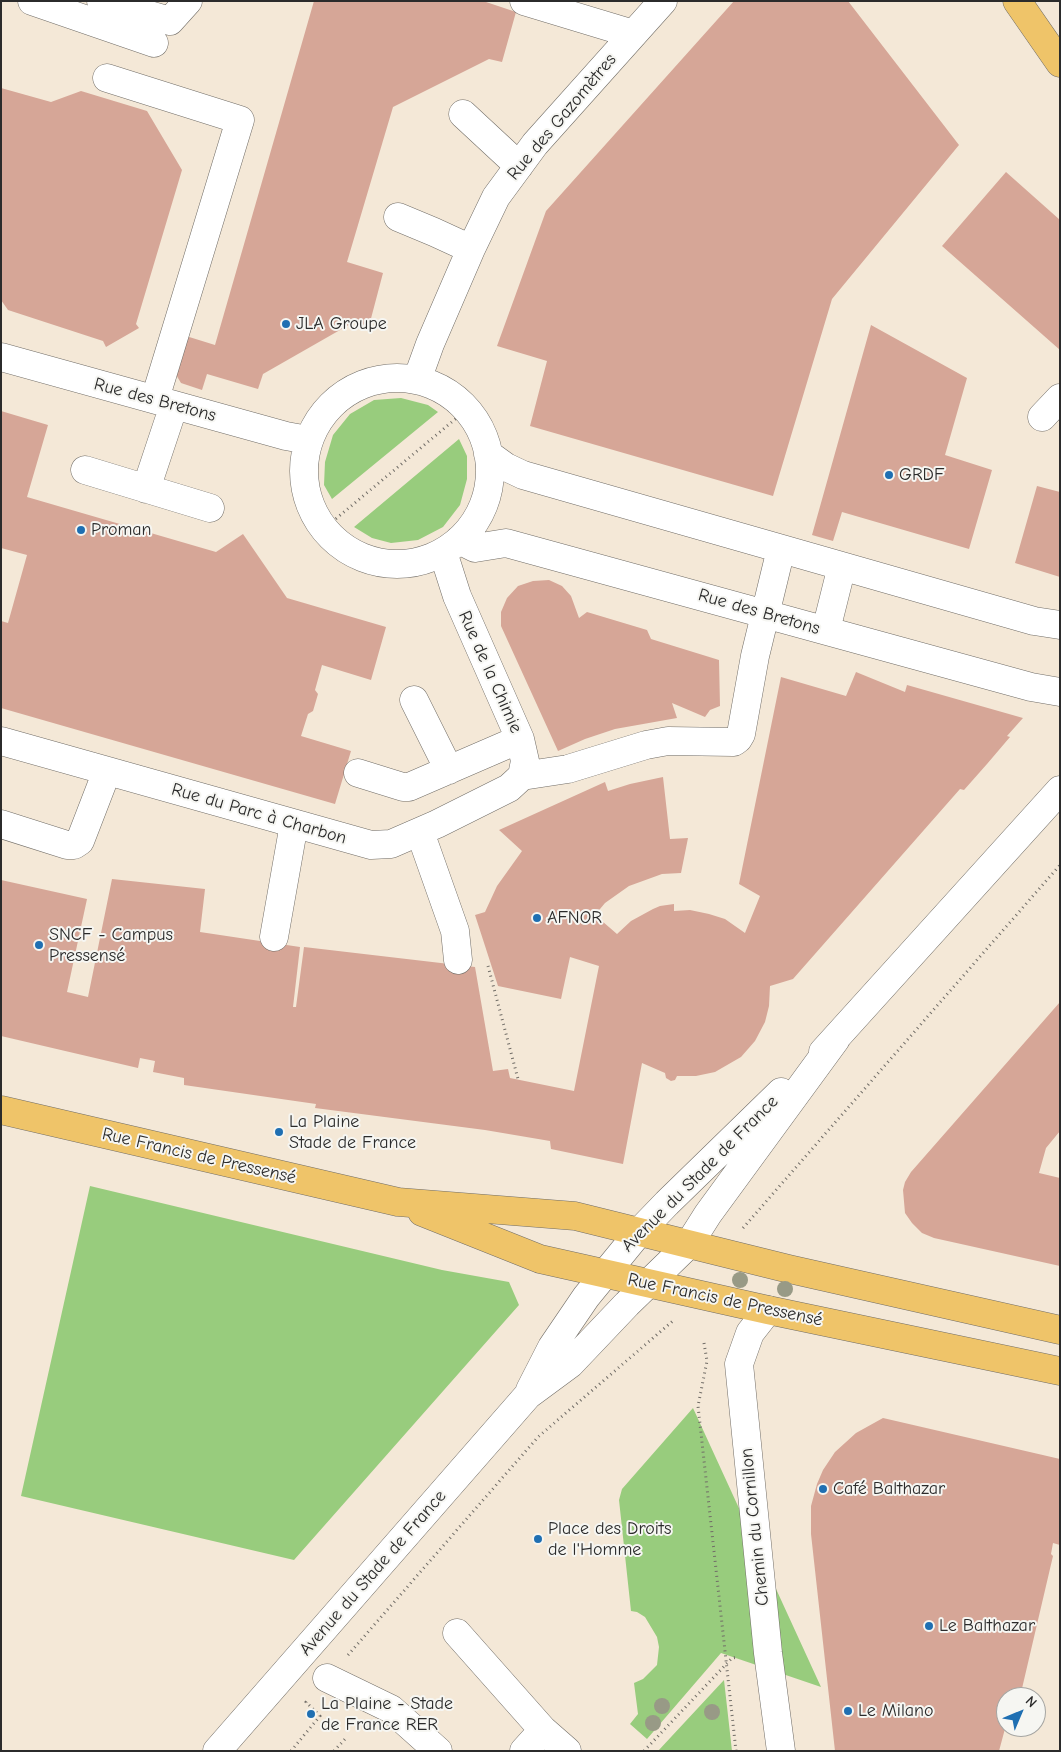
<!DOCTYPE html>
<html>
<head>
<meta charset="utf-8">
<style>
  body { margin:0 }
  #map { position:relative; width:1061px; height:1752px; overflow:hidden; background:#f4e8d7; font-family:"Comic Neue",sans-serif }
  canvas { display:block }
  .frame { position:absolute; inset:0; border:2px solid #2b2b2b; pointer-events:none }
  .north { position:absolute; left:996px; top:1687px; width:50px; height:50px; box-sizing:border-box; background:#f6f6f2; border:1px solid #a5a5a2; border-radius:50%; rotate:45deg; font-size:14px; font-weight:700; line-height:20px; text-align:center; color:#2b2b2b }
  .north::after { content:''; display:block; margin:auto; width:18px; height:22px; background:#1f6fb2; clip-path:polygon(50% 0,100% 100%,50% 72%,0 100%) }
</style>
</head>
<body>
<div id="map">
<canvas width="1061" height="1752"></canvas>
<div class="frame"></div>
<div class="north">N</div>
</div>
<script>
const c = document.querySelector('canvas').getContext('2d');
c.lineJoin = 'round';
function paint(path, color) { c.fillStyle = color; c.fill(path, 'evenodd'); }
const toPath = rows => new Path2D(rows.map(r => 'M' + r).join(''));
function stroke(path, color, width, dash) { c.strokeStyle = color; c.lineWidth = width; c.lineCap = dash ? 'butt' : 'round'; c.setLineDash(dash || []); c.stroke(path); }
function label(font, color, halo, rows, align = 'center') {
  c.font = font + ' "Comic Neue",sans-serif'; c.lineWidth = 4; c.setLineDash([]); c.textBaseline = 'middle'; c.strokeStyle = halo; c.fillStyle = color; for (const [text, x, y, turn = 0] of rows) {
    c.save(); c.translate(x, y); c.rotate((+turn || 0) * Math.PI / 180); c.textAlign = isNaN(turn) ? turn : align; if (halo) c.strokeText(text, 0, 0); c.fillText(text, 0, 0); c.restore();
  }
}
const green = toPath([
  [401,398,428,405,438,412,332,499,324,485,325,462,333,435,350,414,374,400],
  [459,439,467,456,467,479,460,505,443,527,418,540,391,543,372,538,354,527],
  [90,1186,442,1270,509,1282,519,1305,294,1560,21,1496],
  [693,1408,821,1687,721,1653,647,1739,630,1724,638,1714,634,1683,643,1679,657,1665,659,1647,657,1637,645,1617,637,1612,631,1611,619,1500,622,1489],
  [724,1680,732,1751,658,1751]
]);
const building = toPath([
  [314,1,483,1,516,12,502,62,489,59,393,107,347,262,383,273,369,326,354,322,263,374,258,389,207,374,202,390,181,383,175,373,186,336,215,345],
  [734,1,848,1,959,145,832,299,773,496,530,426,547,361,497,346,546,211],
  [1,88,51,102,81,91,147,111,182,170,136,324,139,328,106,347,103,341,8,310,1,300],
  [1006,172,1060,220,1060,350,942,246],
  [871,325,967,378,945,455,992,470,969,549,842,512,833,541,812,535],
  [1,411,48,425,27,497,216,552,243,534,287,598,386,627,371,680,322,665,315,690,318,694,313,711,308,714,301,736,351,751,335,804,1,708,1,621,8,623,27,555,1,548],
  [1037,486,1060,492,1060,577,1015,563],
  [549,580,562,586,571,596,579,618,587,612,647,630,651,639,719,660,720,706,710,710,705,717,672,703,677,718,615,729,585,739,558,751,501,626,501,612,507,598,518,586,533,581],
  [856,672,905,692,907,685,1023,718,1007,736,1010,737,987,764,964,790,960,789,793,979,770,986,769,1006,765,1022,755,1041,741,1057,715,1072,696,1076,677,1076,675,1080,671,1081,666,1078,665,1073,642,1063,623,1164,551,1149,550,1141,485,1130,315,1108,316,1104,184,1085,184,1078,153,1072,155,1061,140,1058,138,1068,1,1036,1,880,87,899,67,992,88,997,112,879,205,889,200,932,300,947,293,1007,296,1007,304,947,475,967,493,1071,508,1069,510,1078,574,1091,599,966,570,957,561,999,498,986,475,915,485,912,497,886,522,851,499,830,605,782,608,791,630,784,663,777,670,839,688,838,681,873,662,874,629,886,605,903,595,915,617,934,631,921,653,909,660,906,674,904,674,911,690,910,709,914,725,919,745,933,760,896,739,884,781,677,846,696],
  [1060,1002,1060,1131,1046,1148,1039,1173,1060,1178,1060,1266,934,1238,922,1233,912,1223,905,1213,903,1190,905,1182,911,1172],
  [883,1418,1060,1459,1060,1545,1053,1543,1051,1554,1053,1556,1020,1697,1006,1697,1006,1725,999,1751,835,1751,811,1534,811,1506,817,1484,823,1470,835,1452,856,1433]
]);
const path = toPath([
  [332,522,459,416],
  [488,966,518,1079],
  [743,1228,1060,865],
  [704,1343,707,1361,698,1406,736,1751],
  [348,1655,538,1437,674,1320],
  [291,1751,320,1716,306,1702,307,1701],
  [334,1751,345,1739],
  [644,1751,732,1658,738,1657]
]);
const minor = toPath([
  [32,1,154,43],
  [101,1,170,21,188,1],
  [524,1,633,34],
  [107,78,240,120,155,399],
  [463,114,519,166],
  [398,217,434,232,471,249],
  [1,357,286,436,308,440],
  '304 471a93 93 0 1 1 186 0a93 93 0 1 1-186 0Z',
  [417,380,430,344,471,249,496,197,535,144,663,1],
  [1042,417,1060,398],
  [488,454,506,467,523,475,1034,621,1060,625],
  [85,470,210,508],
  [146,489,174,405],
  [459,540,475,548,506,543,1031,687,1060,692],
  [826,630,842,566],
  [414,700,449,770],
  [1,741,371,845,391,844,437,824,509,788,522,776,525,761,520,739,457,596,443,552],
  [358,773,403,787,409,787,520,739],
  [522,776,568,769,646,745,668,741,734,742,738,739,741,734,755,656,781,549],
  [1,824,67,845,74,845,80,841,107,771],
  [420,832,455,931,458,960],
  [274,937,294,824],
  [823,1052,1060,790],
  [768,1310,750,1333,739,1364,768,1653,781,1751],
  [530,1390,552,1347,586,1297,640,1231,667,1203,781,1092],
  [457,1633,543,1730],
  [327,1678,391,1709,438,1751],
  [217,1751,528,1395,570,1364,627,1304,689,1244,708,1214,836,1039],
  [524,1751,543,1730,567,1751]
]);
const major = toPath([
  [1,1110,398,1202,575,1216,789,1269,1060,1330],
  [422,1212,540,1259,768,1310,1060,1371]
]);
const highway = toPath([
  [1017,1,1060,63]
]);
const trees = [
  [740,1280],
  [785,1289],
  [662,1706],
  [712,1712],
  [653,1723]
];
const markers = [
  [286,324,5,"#1f6fb2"],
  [889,475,5,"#1f6fb2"],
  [81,530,5,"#1f6fb2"],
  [537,918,5,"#1f6fb2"],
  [39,945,5,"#1f6fb2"],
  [279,1132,5,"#1f6fb2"],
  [823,1489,5,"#1f6fb2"],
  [538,1539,5,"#1f6fb2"],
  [929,1626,5,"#1f6fb2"],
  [848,1711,5,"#1f6fb2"],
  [311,1714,5,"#1f6fb2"]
];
const streetNames = [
  ["Rue des Gazomètres",562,117,-50],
  ["Rue des Bretons",155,400,15],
  ["Rue des Bretons",759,612,16],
  ["Rue de la Chimie",490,672,66],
  ["Rue du Parc à Charbon",259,814,16],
  ["Rue Francis de Pressensé",199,1156,13],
  ["Avenue du Stade de France",700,1174,-45],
  ["Rue Francis de Pressensé",725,1300,12],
  ["Chemin du Cornillon",755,1527,-96],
  ["Avenue du Stade de France",373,1573,-49]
];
const poiNames = [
  ["JLA Groupe",296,324],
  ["GRDF",899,475],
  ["Proman",91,530],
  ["AFNOR",547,918],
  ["SNCF - Campus",49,935],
  ["Pressensé",49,956],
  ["La Plaine",289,1122],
  ["Stade de France",289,1143],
  ["Café Balthazar",833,1489],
  ["Place des Droits",548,1529],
  ["de l'Homme",548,1550],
  ["Le Balthazar",939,1626],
  ["La Plaine - Stade",321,1704],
  ["de France RER",321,1725],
  ["Le Milano",858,1711]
];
paint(green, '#98cc7d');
paint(building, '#d6a697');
stroke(minor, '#716d67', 29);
stroke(major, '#716d67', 29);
stroke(highway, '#716d67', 29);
stroke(path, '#716d67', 3, [1, 4]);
stroke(minor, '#fff', 28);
stroke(major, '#efc469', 28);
stroke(highway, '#efc469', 28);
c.fillStyle = '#989a86';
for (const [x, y] of trees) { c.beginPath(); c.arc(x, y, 8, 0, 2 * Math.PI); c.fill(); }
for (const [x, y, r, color] of markers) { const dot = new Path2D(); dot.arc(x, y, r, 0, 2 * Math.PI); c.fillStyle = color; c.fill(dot); stroke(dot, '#f6f6f2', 2); }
label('18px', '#2b2b2b', '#f6f6f2', streetNames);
label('18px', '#2b2b2b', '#f6f6f2', poiNames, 'left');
</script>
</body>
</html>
